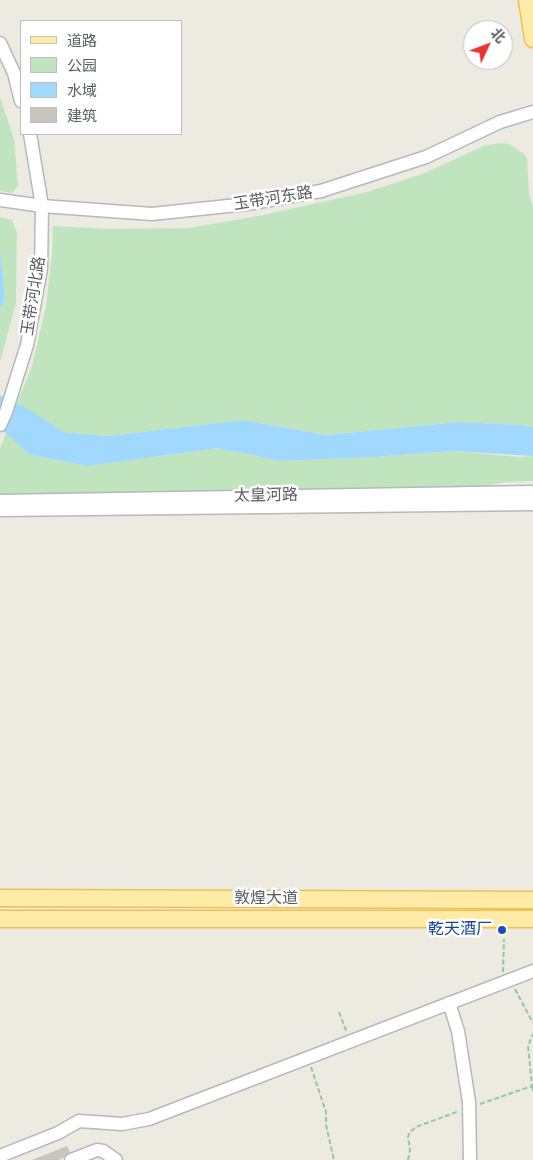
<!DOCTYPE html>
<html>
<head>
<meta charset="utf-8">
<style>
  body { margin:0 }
  #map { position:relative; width:533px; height:1160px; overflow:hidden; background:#edeae2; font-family:"Archivo Narrow","Noto Sans SC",sans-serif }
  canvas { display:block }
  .legend { position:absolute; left:20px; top:20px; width:162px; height:115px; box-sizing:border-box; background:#fff; border:1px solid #bdbfc1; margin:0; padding:6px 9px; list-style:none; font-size:15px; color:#5a5e63 }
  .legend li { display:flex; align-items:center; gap:10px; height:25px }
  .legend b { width:25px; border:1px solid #bdbfc1 }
  .north { position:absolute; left:463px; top:20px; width:50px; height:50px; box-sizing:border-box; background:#fff; border:1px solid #bdbfc1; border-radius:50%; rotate:47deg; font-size:14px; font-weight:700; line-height:20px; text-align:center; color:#5a5e63 }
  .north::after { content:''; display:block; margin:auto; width:18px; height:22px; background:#e7342e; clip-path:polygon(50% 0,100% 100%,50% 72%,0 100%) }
</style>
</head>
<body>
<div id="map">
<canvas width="533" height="1160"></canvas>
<ul class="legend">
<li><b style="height:6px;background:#feeca6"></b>道路</li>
<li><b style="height:14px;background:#c0e5be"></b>公园</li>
<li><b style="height:14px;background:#a1d9fe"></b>水域</li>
<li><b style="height:14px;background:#c8c5bf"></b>建筑</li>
</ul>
<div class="north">北</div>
</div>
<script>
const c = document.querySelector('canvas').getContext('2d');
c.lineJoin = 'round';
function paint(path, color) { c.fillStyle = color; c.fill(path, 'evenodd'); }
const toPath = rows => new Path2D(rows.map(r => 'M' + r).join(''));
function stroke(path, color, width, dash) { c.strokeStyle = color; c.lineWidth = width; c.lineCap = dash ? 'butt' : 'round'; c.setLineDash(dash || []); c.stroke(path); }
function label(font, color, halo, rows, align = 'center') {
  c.font = font + ' "Archivo Narrow","Noto Sans SC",sans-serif'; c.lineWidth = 5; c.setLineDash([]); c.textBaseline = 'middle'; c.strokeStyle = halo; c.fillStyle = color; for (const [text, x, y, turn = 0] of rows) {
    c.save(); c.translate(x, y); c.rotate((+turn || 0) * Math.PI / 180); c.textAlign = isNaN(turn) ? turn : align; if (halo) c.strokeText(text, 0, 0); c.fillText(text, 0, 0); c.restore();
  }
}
const green = toPath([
  [0,97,14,139,18,186,12,193,0,191],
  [499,143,509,144,524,154,527,159,529,194,533,207,533,427,522,425,458,422,326,435,243,420,108,436,63,432,17,403,32,366,46,306,52,253,53,226,109,229,189,228,263,215,367,192,425,173,483,146],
  [0,217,12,220,17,232,16,303,0,362,0,309,5,299,0,249],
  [6,433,30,455,88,466,218,448,280,461,375,457,453,451,519,457,533,456,533,481,508,482,475,487,0,495,0,448]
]);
const water = toPath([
  [0,169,0,249,5,299,0,309],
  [0,395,30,410,63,432,108,436,243,420,326,435,458,422,522,425,533,427,533,456,453,451,375,457,280,461,218,448,88,466,30,455,0,428]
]);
const building = toPath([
  [67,1146,70,1152,63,1158,58,1160,32,1160]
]);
const path = toPath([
  [503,972,504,939],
  [515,989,533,1023],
  [339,1012,347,1033],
  [311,1067,326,1112,326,1125,334,1160],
  [532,1086,533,1091],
  [480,1104,532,1086,528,1046,533,1034],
  [408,1160,410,1150,408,1137,410,1132,416,1127,459,1111]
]);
const minor = toPath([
  [0,43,14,73,21,101],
  [0,200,42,206,152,214,247,204,321,191,426,157,500,122,533,112],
  [0,425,6,412,27,345,41,269,42,206,30,134],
  [0,501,533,492],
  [0,510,533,504],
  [449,1003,458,1031,469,1102,470,1160],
  [0,1156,58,1133,79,1121,122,1124,149,1119,533,971],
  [71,1160,97,1150,103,1151,116,1160]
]);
const major = toPath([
  [527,0,533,39],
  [0,898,533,900],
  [0,919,533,919]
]);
const markers = [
  [502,930,5,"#1a4fb4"]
];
const streetNames = [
  ["玉带河东路",273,199,-9],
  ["玉带河北路",34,296,-81],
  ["太皇河路",266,496,-1],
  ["敦煌大道",266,899]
];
const transitNames = [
  ["乾天酒厂",492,930]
];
paint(green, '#c0e5be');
paint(water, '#a1d9fe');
paint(building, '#c8c5bf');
stroke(minor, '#b5b8bc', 15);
stroke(major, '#f0bf58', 19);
stroke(path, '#98c5a3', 2, [5, 2.5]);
stroke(minor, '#fff', 12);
stroke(major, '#feeca6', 16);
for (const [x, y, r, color] of markers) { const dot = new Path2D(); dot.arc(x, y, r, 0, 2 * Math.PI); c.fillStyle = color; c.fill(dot); stroke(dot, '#fff', 2); }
label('16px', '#5a5e63', '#fff', streetNames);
label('16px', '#164399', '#fff', transitNames, 'right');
</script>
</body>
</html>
